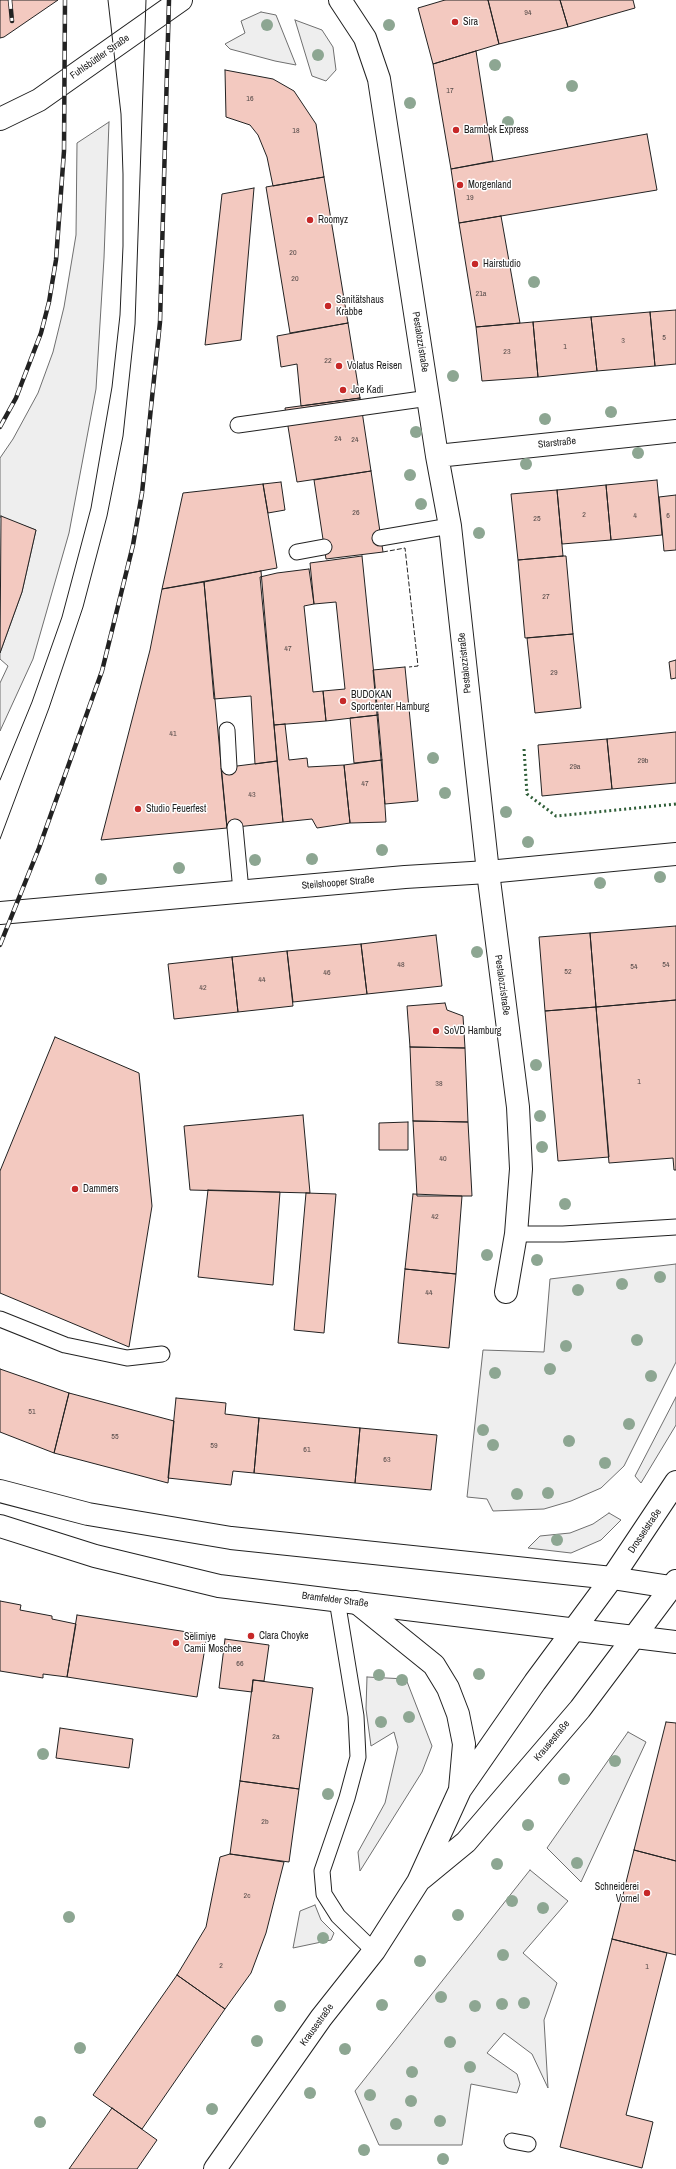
<!DOCTYPE html>
<html>
<head>
<meta charset="utf-8">
<style>
  body { margin:0 }
  canvas { display:block; background:#fff }
</style>
</head>
<body>
<canvas width="676" height="2169"></canvas>
<script>
const c = document.querySelector('canvas').getContext('2d');
c.lineJoin = 'round';
function paint(path, color) { c.fillStyle = color; c.fill(path, 'evenodd'); }
const toPath = rows => new Path2D(rows.map(r => 'M' + r).join(''));
function stroke(path, color, width, dash) { c.strokeStyle = color; c.lineWidth = width; c.lineCap = dash ? 'butt' : 'round'; c.setLineDash(dash || []); c.stroke(path); }
function label(font, color, halo, rows, align = 'center') {
  c.font = font + ' "Archivo Narrow",sans-serif'; c.lineWidth = 3; c.setLineDash([]); c.textBaseline = 'middle'; c.strokeStyle = halo; c.fillStyle = color; for (const [text, x, y, turn = 0] of rows) {
    c.save(); c.translate(x, y); c.rotate((+turn || 0) * Math.PI / 180); c.textAlign = isNaN(turn) ? turn : align; if (halo) c.strokeText(text, 0, 0); c.fillText(text, 0, 0); c.restore();
  }
}
const green = toPath([
  [261,12,276,15,296,65,275,61,230,49,225,44,245,33,241,21,261,12],
  [295,20,322,30,333,47,336,70,326,81,312,76,295,20],
  [109,122,104,258,96,389,69,533,33,659,0,731,0,683,8,666,0,659,0,653,22,592,36,530,0,517,0,458,13,439,38,393,53,352,64,307,76,235,77,143,109,122],
  [676,1264,676,1362,624,1466,601,1488,571,1501,544,1509,493,1511,487,1499,467,1497,483,1350,544,1352,550,1279,676,1264],
  [676,1397,676,1425,641,1483,635,1476,676,1397],
  [609,1513,621,1520,601,1540,571,1553,528,1548,540,1536,570,1533,593,1524,609,1513],
  [367,1677,406,1679,432,1746,422,1772,360,1871,358,1852,385,1803,398,1747,394,1732,371,1746,366,1709,367,1677],
  [628,1732,646,1742,581,1882,547,1848,628,1732],
  [530,1870,568,1901,523,1953,557,1983,544,2020,548,2088,532,2054,504,2033,487,2053,517,2074,520,2084,517,2093,471,2084,462,2145,379,2145,355,2091,530,1870],
  [315,1905,321,1920,334,1933,331,1940,293,1948,300,1911,315,1905]
]);
const building = toPath([
  [0,0,58,0,4,37,0,38,0,0],
  [445,0,488,0,499,44,433,64,418,8,445,0],
  [488,0,560,0,568,27,499,44,488,0],
  [560,0,633,0,635,8,568,27,560,0],
  [476,51,493,161,451,169,433,64,476,51],
  [225,70,273,79,294,91,316,124,324,177,273,186,267,157,258,135,250,125,226,117,225,70],
  [647,134,657,190,459,223,451,169,647,134],
  [324,177,348,323,290,333,266,187,324,177],
  [254,188,241,340,205,345,222,194,254,188],
  [501,216,520,323,476,327,459,223,501,216],
  [676,310,676,364,655,366,650,312,676,310],
  [650,312,655,366,597,371,591,317,650,312],
  [591,317,597,371,538,377,533,322,591,317],
  [533,322,538,377,482,381,476,327,533,322],
  [348,323,360,398,301,406,297,364,281,367,277,336,348,323],
  [360,398,371,471,297,482,285,408,360,398],
  [371,471,383,552,326,559,314,480,371,471],
  [657,480,662,535,611,540,606,485,657,480],
  [281,482,285,510,268,513,263,484,281,482],
  [263,484,277,568,162,589,183,493,263,484],
  [606,485,611,540,562,544,557,490,606,485],
  [557,490,563,556,518,560,511,494,557,490],
  [676,495,676,550,664,551,659,497,676,495],
  [1,516,36,530,22,592,0,653,1,516],
  [362,556,378,715,326,721,323,691,345,689,336,602,314,604,310,563,362,556],
  [563,556,566,556,573,634,525,638,518,560,563,556],
  [309,569,314,604,304,606,313,692,323,691,326,721,274,725,260,577,277,573,309,569],
  [261,571,277,761,255,764,251,696,214,699,204,582,261,571],
  [204,582,227,828,101,840,150,650,162,589,204,582],
  [573,634,581,708,535,713,527,638,573,634],
  [676,660,676,678,671,679,669,662,676,660],
  [405,667,418,801,385,804,373,670,405,667],
  [378,715,382,760,354,763,350,718,378,715],
  [285,724,289,760,307,758,308,767,344,765,350,823,317,828,312,819,283,822,274,725,285,724],
  [676,732,676,783,612,789,607,739,676,732],
  [607,739,612,789,542,796,538,745,607,739],
  [382,760,386,822,350,823,344,765,382,760],
  [277,761,283,822,227,828,221,768,277,761],
  [676,926,676,1000,596,1007,590,933,676,926],
  [590,933,596,1007,545,1011,539,937,590,933],
  [436,935,442,986,367,994,361,944,436,935],
  [361,944,367,994,293,1002,287,951,361,944],
  [287,951,293,1006,238,1012,232,957,287,951],
  [232,957,238,1012,174,1019,168,964,232,957],
  [676,1000,676,1170,674,1170,673,1158,609,1163,596,1007,676,1000],
  [445,1003,447,1010,463,1016,465,1048,410,1047,407,1006,445,1003],
  [596,1007,609,1157,558,1161,545,1011,596,1007],
  [55,1037,139,1073,152,1206,129,1347,0,1293,0,1171,55,1037],
  [410,1047,465,1048,468,1122,413,1121,410,1047],
  [303,1115,310,1193,190,1190,184,1126,303,1115],
  [413,1121,468,1122,472,1196,417,1196,413,1121],
  [408,1122,408,1150,379,1150,379,1123,408,1122],
  [208,1190,280,1192,273,1285,198,1277,208,1190],
  [306,1193,336,1194,324,1333,294,1330,306,1193],
  [413,1194,462,1196,456,1274,405,1269,413,1194],
  [405,1269,456,1274,449,1348,398,1343,405,1269],
  [0,1369,69,1393,54,1453,0,1432,0,1369],
  [69,1393,174,1421,168,1483,54,1453,69,1393],
  [176,1398,226,1403,225,1414,259,1418,254,1473,233,1471,231,1485,168,1478,176,1398],
  [259,1418,360,1428,355,1483,254,1473,259,1418],
  [360,1428,437,1435,431,1490,355,1483,360,1428],
  [0,1601,21,1605,20,1610,52,1616,52,1619,76,1624,67,1677,43,1674,43,1678,0,1671,0,1601],
  [77,1615,207,1635,197,1697,67,1677,77,1615],
  [225,1639,269,1645,264,1681,253,1680,252,1692,219,1688,225,1639],
  [253,1680,313,1688,299,1789,240,1781,253,1680],
  [666,1722,676,1723,676,1861,634,1850,666,1722],
  [60,1728,133,1739,129,1768,56,1758,60,1728],
  [240,1781,299,1789,289,1862,230,1854,240,1781],
  [634,1850,676,1861,676,1955,612,1939,634,1850],
  [230,1854,284,1862,266,1933,251,1973,225,2009,177,1975,206,1927,220,1857,230,1854],
  [612,1939,667,1953,626,2115,653,2122,642,2168,560,2147,612,1939],
  [177,1975,225,2009,142,2129,93,2095,177,1975],
  [112,2108,157,2140,137,2169,69,2169,112,2108]
]);
const service = toPath([
  [238,425,429,398],
  [380,538,450,526],
  [297,552,324,547],
  [227,730,229,767],
  [235,827,241,891],
  [516,1234,563,1234,676,1227],
  [0,1319,65,1345,127,1358,162,1354],
  [337,1600,356,1716,358,1757,347,1798,322,1871,324,1894,338,1916,374,1951],
  [512,2141,528,2144]
]);
const minor = toPath([
  [340,0,365,38,379,79,437,456,450,526,488,872,518,1107,521,1169,516,1234,506,1292],
  [437,456,676,431]
]);
const tertiary = toPath([
  [0,913,405,877,488,872,676,854]
]);
const secondary = toPath([
  [0,119,39,100,181,0],
  [356,1602,434,1665,448,1688,458,1714,464,1744,460,1789],
  [421,1879,466,1842,580,1709,676,1581],
  [215,2169,321,2018,374,1951,418,1882,460,1790,535,1682,612,1578,676,1482]
]);
const primary = toPath([
  [0,1491,88,1514,231,1538,612,1578,676,1588],
  [0,1526,95,1556,219,1586,676,1642]
]);
const tram = toPath([
  [0,780,32,702,62,617,91,508,112,387,120,315,123,246,123,174,121,114,108,0],
  [0,839,49,708,83,607,107,516,123,436,135,324,146,0]
]);
const rail = toPath([
  [10,0,12,21],
  [0,427,16,398,41,333,49,302,56,260,64,151,65,0],
  [0,945,39,848,102,671,133,545,142,493,160,322,169,0]
]);
const hedge = toPath([
  [524,749,527,794,556,816,676,804]
]);
const fence = toPath([
  [383,552,405,548,418,666,409,667]
]);
const trees = [
  [267,25],
  [389,25],
  [318,55],
  [495,65],
  [572,86],
  [410,103],
  [508,122],
  [534,282],
  [453,376],
  [611,412],
  [545,419],
  [416,432],
  [638,453],
  [526,464],
  [410,475],
  [421,504],
  [479,533],
  [433,758],
  [445,793],
  [506,812],
  [528,842],
  [382,850],
  [312,859],
  [255,860],
  [179,868],
  [660,877],
  [101,879],
  [600,883],
  [477,952],
  [536,1065],
  [540,1116],
  [542,1147],
  [565,1204],
  [487,1255],
  [537,1260],
  [660,1277],
  [622,1284],
  [578,1290],
  [637,1340],
  [566,1346],
  [550,1369],
  [495,1373],
  [651,1376],
  [629,1424],
  [483,1430],
  [569,1441],
  [493,1445],
  [605,1463],
  [548,1493],
  [517,1494],
  [557,1540],
  [479,1674],
  [379,1675],
  [402,1680],
  [409,1717],
  [381,1722],
  [43,1754],
  [615,1761],
  [564,1779],
  [328,1794],
  [528,1825],
  [577,1863],
  [497,1864],
  [512,1901],
  [543,1908],
  [458,1915],
  [69,1917],
  [323,1938],
  [503,1955],
  [420,1961],
  [441,1997],
  [524,2003],
  [502,2004],
  [382,2005],
  [280,2006],
  [475,2006],
  [257,2041],
  [450,2042],
  [80,2048],
  [345,2049],
  [470,2067],
  [412,2072],
  [310,2093],
  [370,2095],
  [411,2101],
  [212,2109],
  [440,2121],
  [40,2122],
  [396,2124],
  [364,2150],
  [443,2159]
];
const markers = [
  [455,22,4,"#c62828"],
  [456,130,4,"#c62828"],
  [460,185,4,"#c62828"],
  [310,220,4,"#c62828"],
  [475,264,4,"#c62828"],
  [328,306,4,"#c62828"],
  [339,366,4,"#c62828"],
  [343,390,4,"#c62828"],
  [343,701,4,"#c62828"],
  [138,809,4,"#c62828"],
  [436,1031,4,"#c62828"],
  [75,1189,4,"#c62828"],
  [251,1636,4,"#c62828"],
  [176,1643,4,"#c62828"],
  [647,1893,4,"#c62828"]
];
const numberNames = [
  ["94",528,13],
  ["17",450,91],
  ["16",250,99],
  ["18",296,131],
  ["19",470,198],
  ["20",293,253],
  ["20",295,279],
  ["21a",481,294],
  ["5",664,338],
  ["3",623,341],
  ["1",565,347],
  ["23",507,352],
  ["22",328,361],
  ["24",338,439],
  ["24",355,440],
  ["26",356,513],
  ["2",584,515],
  ["4",635,516],
  ["6",668,516],
  ["25",537,519],
  ["27",546,597],
  ["47",288,649],
  ["29",554,673],
  ["41",173,734],
  ["29b",643,761],
  ["29a",575,767],
  ["47",365,784],
  ["43",252,795],
  ["48",401,965],
  ["54",666,965],
  ["54",634,967],
  ["52",568,972],
  ["46",327,973],
  ["44",262,980],
  ["42",203,988],
  ["1",639,1082],
  ["38",439,1084],
  ["40",443,1159],
  ["42",435,1217],
  ["44",429,1293],
  ["51",32,1412],
  ["55",115,1437],
  ["59",214,1446],
  ["61",307,1450],
  ["63",387,1460],
  ["66",240,1664],
  ["2a",276,1737],
  ["2b",265,1822],
  ["2c",247,1896],
  ["2",221,1966],
  ["1",647,1967]
];
const poiNames = [
  ["Sira",463,22],
  ["Barmbek Express",464,130],
  ["Morgenland",468,185],
  ["Roomyz",318,220],
  ["Hairstudio",483,264],
  ["Sanitätshaus",336,300],
  ["Krabbe",336,312],
  ["Volatus Reisen",347,366],
  ["Joe Kadi",351,390],
  ["BUDOKAN",351,695],
  ["Sportcenter Hamburg",351,707],
  ["Studio Feuerfest",146,809],
  ["SoVD Hamburg",444,1031],
  ["Dammers",83,1189],
  ["Clara Choyke",259,1636],
  ["Selimiye",184,1637],
  ["Camii Moschee",184,1649],
  ["Schneiderei",639,1887,"right"],
  ["Vornel",639,1899,"right"]
];
const streetNames = [
  ["Fuhlsbüttler Straße",100,57,-35],
  ["Pestalozzistraße",420,342,81],
  ["Starstraße",557,443,-6],
  ["Pestalozzistraße",465,663,-96],
  ["Steilshooper Straße",338,883,-5],
  ["Pestalozzistraße",502,985,82],
  ["Drosselstraße",645,1531,-56],
  ["Bramfelder Straße",335,1600,7],
  ["Krausestraße",552,1741,-50],
  ["Krausestraße",317,2025,-54]
];
paint(green, '#eee');
stroke(green, '#6f6f6f', 1);
paint(building, '#f3c9c0');
stroke(building, '#222', 1);
stroke(service, '#222', 17);
stroke(minor, '#222', 24);
stroke(tertiary, '#222', 24);
stroke(secondary, '#222', 24);
stroke(primary, '#222', 24);
stroke(service, '#fff', 15);
stroke(minor, '#fff', 22);
stroke(tertiary, '#fff', 22);
stroke(secondary, '#fff', 22);
stroke(primary, '#fff', 22);
stroke(tram, '#222', 1);
stroke(rail, '#222', 4.5);
stroke(rail, '#fff', 3, [9]);
stroke(hedge, '#2f5e38', 3, [2, 3]);
stroke(fence, '#222', 1, [5, 2]);
c.fillStyle = '#8da692';
for (const [x, y] of trees) { c.beginPath(); c.arc(x, y, 6, 0, 2 * Math.PI); c.fill(); }
for (const [x, y, r, color] of markers) { const dot = new Path2D(); dot.arc(x, y, r, 0, 2 * Math.PI); c.fillStyle = color; c.fill(dot); stroke(dot, '#fff', 1.5); }
label('8px', '#564c4a', null, numberNames);
label('10px', '#222', '#fff', poiNames, 'left');
label('10px', '#222', '#fff', streetNames);
</script>
</body>
</html>
